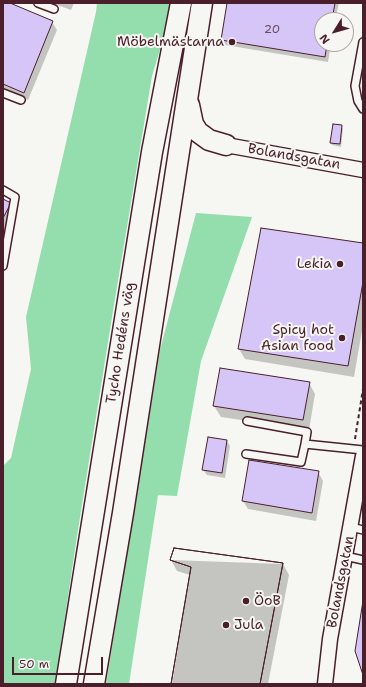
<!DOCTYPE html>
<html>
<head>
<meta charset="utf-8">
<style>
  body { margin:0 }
  #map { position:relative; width:366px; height:687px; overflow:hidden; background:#f6f6f2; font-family:"Shantell Sans",sans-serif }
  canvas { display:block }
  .frame { position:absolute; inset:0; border:4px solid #4a1f2b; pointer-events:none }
  .north { position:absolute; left:314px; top:12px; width:40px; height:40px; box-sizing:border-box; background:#f6f6f2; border:1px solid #b1a0a2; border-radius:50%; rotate:233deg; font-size:11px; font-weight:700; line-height:16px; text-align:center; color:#4a1f2b }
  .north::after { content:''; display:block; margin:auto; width:14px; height:18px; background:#4a1f2b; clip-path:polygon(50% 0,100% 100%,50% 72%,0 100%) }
  .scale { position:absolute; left:12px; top:657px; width:91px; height:18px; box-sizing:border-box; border:2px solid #4a1f2b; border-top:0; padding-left:5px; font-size:12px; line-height:14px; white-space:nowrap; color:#4a1f2b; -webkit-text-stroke:3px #f6f6f2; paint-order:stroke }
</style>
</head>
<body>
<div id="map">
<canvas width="366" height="687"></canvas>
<div class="frame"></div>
<div class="north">N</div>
<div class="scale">50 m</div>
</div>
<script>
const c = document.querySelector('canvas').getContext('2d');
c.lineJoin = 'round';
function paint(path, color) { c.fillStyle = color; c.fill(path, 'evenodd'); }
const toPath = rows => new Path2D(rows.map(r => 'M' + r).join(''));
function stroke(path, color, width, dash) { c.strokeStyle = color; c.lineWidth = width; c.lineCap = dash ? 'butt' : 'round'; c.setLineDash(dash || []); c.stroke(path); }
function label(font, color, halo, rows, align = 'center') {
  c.font = font + ' "Shantell Sans",sans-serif'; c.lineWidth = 4; c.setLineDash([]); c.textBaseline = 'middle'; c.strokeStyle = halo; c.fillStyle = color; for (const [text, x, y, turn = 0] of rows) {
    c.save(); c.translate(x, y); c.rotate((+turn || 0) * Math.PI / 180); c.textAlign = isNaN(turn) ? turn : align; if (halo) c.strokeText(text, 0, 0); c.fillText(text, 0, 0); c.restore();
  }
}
const green = toPath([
  [97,3,174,3,152,76,113,311,77,536,55,684,3,684,3,466,11,458,31,369,26,317,96,12],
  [196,213,252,217,201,361,177,496,158,495,129,684,106,684,160,350]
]);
const shadow = toPath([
  [3,3,7,3,52,22,57,30,28,100,3,90],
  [52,3,74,3,71,10],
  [228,3,339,3,335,20,322,20,322,44,331,44,328,62,225,45,222,40],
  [342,126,343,129,341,147,332,145,331,143],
  [3,200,10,204,15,212,3,234],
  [363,244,363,325,354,377,245,359,239,349],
  [309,383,315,394,309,430,221,417,214,406],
  [227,441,230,446,225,478,207,475,203,470],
  [318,472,323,481,316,521,248,509,243,501],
  [171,560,283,564,289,575,268,684,172,684,190,575,177,571]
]);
const building = toPath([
  [3,3,10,3,53,21,24,93,3,84,3,3],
  [227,3,335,3,332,20,322,20,322,44,327,44,325,57,221,40,227,3],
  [333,124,342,125,340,144,330,143,333,124],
  [3,199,11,203,3,218,3,199],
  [261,228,363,243,363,282,348,366,238,349,261,228],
  [220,368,310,382,303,420,213,406,220,368],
  [208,437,227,440,222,473,202,470,208,437],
  [249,460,319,471,312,513,242,501,249,460],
  [174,548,283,563,260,684,171,684,191,567,170,560,174,548],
  [174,548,283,563,260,684,171,684,191,567,170,560,174,548],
  [363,601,363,675,355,651,363,601]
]);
const path = toPath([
  [355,439,363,389]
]);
const lane = toPath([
  [38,3,54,9],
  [363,42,355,86,358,101,363,109],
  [3,93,21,100],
  [3,190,15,197,3,266],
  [247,421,307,432,305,444,363,450],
  [246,454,301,462,305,444],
  [351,527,363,530],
  [345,556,363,560]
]);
const street = toPath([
  [226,145,363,170],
  [325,684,330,639,363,456]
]);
const secondary = toPath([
  [189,105,193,124,198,132,209,140,226,145],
  [66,684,152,152,181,3],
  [94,684,123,513,202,3]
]);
const markers = [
  [232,42,4,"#4a1f2b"],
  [340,264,4,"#4a1f2b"],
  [342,338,4,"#4a1f2b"],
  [246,601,4,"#4a1f2b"],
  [226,625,4,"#4a1f2b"]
];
const numberNames = [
  ["20",272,30]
];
const poiNames = [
  ["Möbelmästarna",224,42],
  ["Lekia",332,264],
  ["Spicy hot",334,330],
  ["Asian food",334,346],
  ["ÖoB",254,601,"left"],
  ["Jula",234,625,"left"]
];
const streetNames = [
  ["Bolandsgatan",294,157,10],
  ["Tycho Hedéns väg",121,343,-81],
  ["Bolandsgatan",341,582,-79]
];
paint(green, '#94dead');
paint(shadow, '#0003');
paint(building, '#d6c6f8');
stroke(building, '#4a1f2b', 1);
stroke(lane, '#4a1f2b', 10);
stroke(street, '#4a1f2b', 17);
stroke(secondary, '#4a1f2b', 23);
stroke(path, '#4a1f2b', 2, [4, 3]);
stroke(lane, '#f6f6f2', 7);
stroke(street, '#f6f6f2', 14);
stroke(secondary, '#f6f6f2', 20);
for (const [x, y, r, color] of markers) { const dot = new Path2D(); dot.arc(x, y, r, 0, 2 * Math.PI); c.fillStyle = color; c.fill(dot); stroke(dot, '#f6f6f2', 1.5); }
label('12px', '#6d495e', null, numberNames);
label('14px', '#4a1f2b', '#f6f6f2', poiNames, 'right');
label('14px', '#4a1f2b', '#f6f6f2', streetNames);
</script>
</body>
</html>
